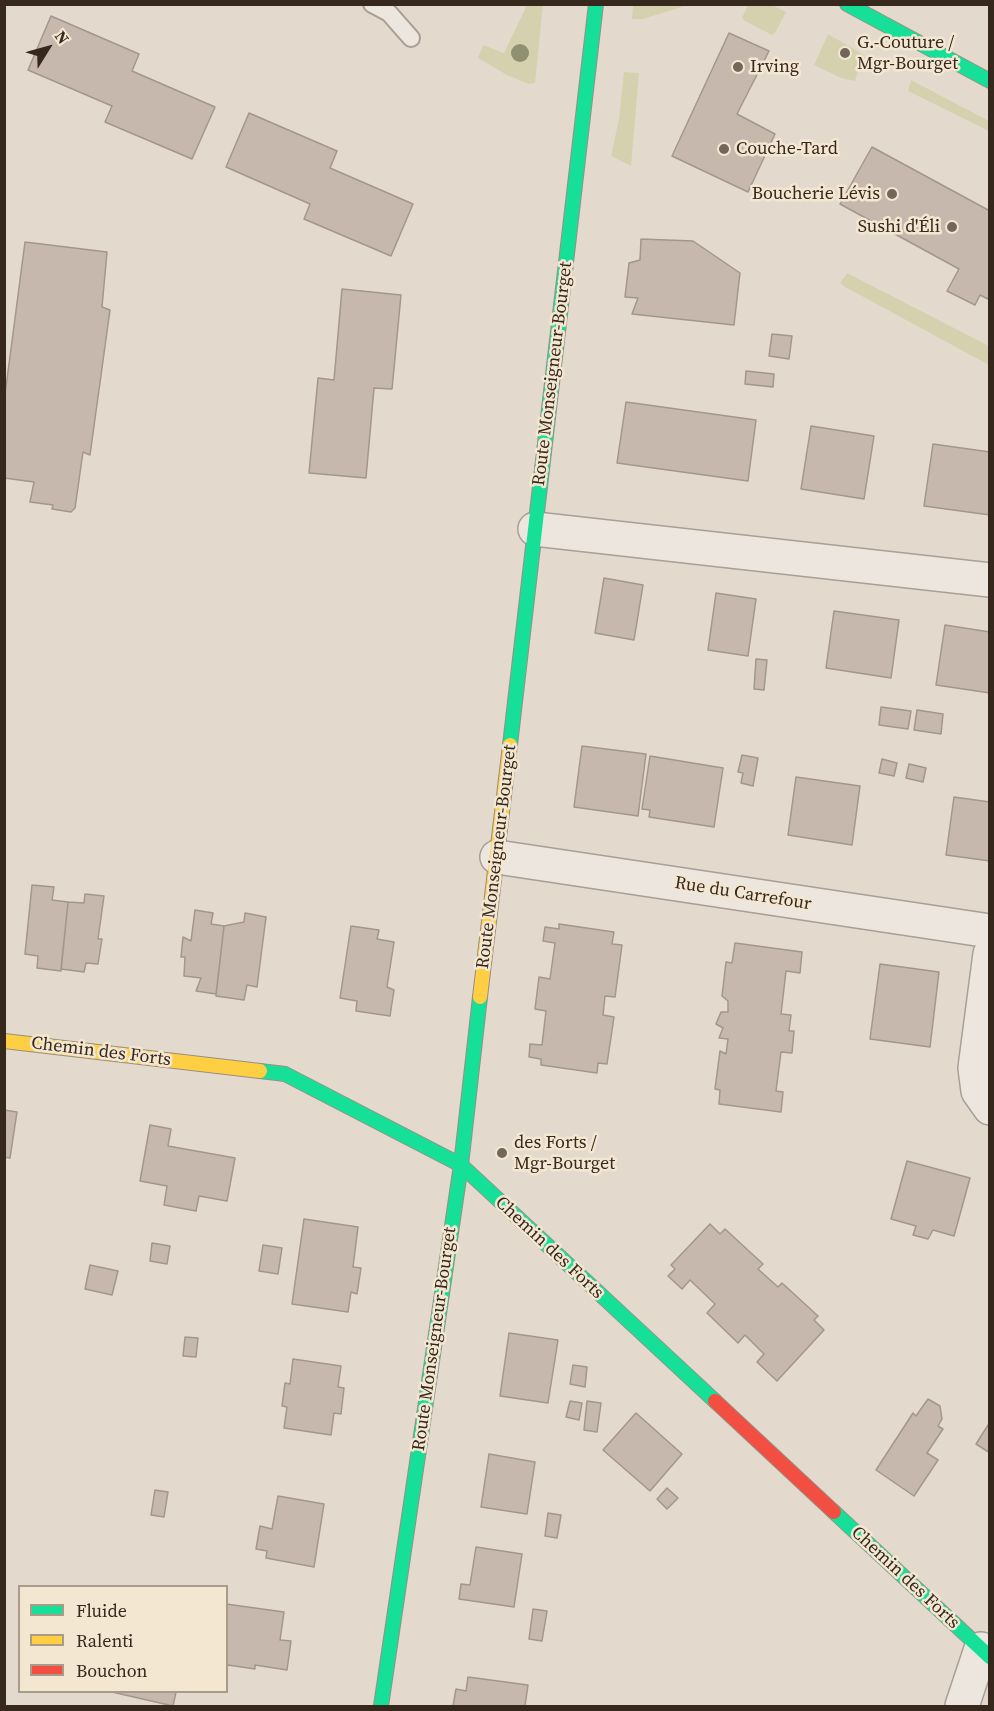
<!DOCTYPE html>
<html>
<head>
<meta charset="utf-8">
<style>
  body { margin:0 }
  #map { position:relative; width:994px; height:1711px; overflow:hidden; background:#e3dacd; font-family:"Source Serif 4",serif }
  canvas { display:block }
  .frame { position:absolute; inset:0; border:6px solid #37281e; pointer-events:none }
  .legend { position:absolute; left:18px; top:1585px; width:210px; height:108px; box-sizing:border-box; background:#f4e7d2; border:2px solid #a89b8a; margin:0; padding:8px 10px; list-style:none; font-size:18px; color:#37281e }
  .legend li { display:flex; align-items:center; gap:12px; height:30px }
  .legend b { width:30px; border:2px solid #a89b8a }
  .north { position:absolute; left:18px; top:18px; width:60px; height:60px; -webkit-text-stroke:4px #f4e7d2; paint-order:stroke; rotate:53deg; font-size:16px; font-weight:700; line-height:24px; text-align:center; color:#37281e }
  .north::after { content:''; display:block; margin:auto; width:21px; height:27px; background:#37281e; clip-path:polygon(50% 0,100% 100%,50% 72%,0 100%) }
</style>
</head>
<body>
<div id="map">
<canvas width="994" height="1711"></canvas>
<div class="frame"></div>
<ul class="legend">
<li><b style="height:8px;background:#16e098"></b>Fluide</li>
<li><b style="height:8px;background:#ffcf43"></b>Ralenti</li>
<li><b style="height:8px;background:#f24e42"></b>Bouchon</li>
</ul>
<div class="north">N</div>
</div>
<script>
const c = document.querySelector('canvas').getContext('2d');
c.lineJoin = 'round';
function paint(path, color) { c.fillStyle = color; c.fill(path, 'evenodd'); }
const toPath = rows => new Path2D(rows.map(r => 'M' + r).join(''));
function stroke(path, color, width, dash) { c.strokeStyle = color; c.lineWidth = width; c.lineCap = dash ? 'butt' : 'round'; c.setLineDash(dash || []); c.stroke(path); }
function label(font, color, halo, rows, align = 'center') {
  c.font = font + ' "Source Serif 4",serif'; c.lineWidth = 5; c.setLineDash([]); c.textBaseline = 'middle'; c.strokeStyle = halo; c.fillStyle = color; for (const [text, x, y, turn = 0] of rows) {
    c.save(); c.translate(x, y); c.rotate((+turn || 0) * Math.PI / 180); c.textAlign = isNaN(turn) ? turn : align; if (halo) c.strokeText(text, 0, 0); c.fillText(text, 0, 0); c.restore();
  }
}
const green = toPath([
  [527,5,543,5,535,83,529,84,507,75,478,58,483,45,504,53],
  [633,5,633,4,688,5,643,19,632,19],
  [748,5,772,5,786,12,775,33,772,35,745,21,742,18],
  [828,34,864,55,855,81,841,78,814,65],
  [624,72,639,73,631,166,611,156,619,119],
  [911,80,989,121,989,131,908,91],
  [847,273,989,346,989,365,847,288,840,283]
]);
const building = toPath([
  [51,16,139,54,132,71,215,107,192,159,105,122,112,106,28,70,51,16],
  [729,33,769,51,737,114,775,134,748,192,672,156,729,33],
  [249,113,337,151,330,168,413,204,391,256,304,219,310,204,226,167,249,113],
  [872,147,990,211,990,300,980,295,975,305,947,291,959,269,840,204,872,147],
  [641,239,693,241,740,273,734,325,632,314,638,298,625,297,629,263,640,260,641,239],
  [25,242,107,252,102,307,110,310,90,455,83,452,75,508,71,512,52,509,53,505,30,502,34,482,4,478,4,402,25,242],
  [342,289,401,295,392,389,374,388,366,478,309,473,318,378,334,380,342,289],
  [772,334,792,336,789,359,769,356,772,334],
  [746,371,774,374,773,387,745,384,746,371],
  [626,402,756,420,748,481,617,463,626,402],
  [811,426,874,436,864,499,801,489,811,426],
  [933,444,990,452,990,515,924,506,933,444],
  [604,578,643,585,634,640,595,633,604,578],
  [716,593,756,599,748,656,708,650,716,593],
  [834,611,899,620,891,678,826,668,834,611],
  [945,625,990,632,990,693,936,685,945,625],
  [756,659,767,660,764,690,754,689,756,659],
  [881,707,911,711,908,729,879,725,881,707],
  [917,710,943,714,941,734,914,730,917,710],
  [582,746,646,754,638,816,574,807,582,746],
  [742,755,758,758,753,786,741,783,743,773,738,772,742,755],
  [650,756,723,768,714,827,649,817,650,810,642,809,650,756],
  [882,759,897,763,894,776,879,773,882,759],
  [909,764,926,768,923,782,906,778,909,764],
  [796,777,860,786,852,845,788,835,796,777],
  [954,797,990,802,990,861,946,855,954,797],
  [32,885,54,887,52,900,68,902,61,971,37,968,38,956,25,954,32,885],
  [85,894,104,896,98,939,102,939,98,964,86,963,84,972,61,969,68,902,84,903,85,894],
  [195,910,213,913,211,924,224,926,216,994,196,991,201,978,184,976,185,957,181,957,183,937,191,941,195,910],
  [245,913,266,917,257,987,247,985,244,1000,216,996,224,926,244,922,245,913],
  [559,924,614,932,612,944,622,945,615,997,605,996,603,1015,614,1017,607,1064,598,1063,597,1073,541,1065,541,1059,529,1057,530,1044,542,1045,546,1011,535,1009,539,977,550,979,555,943,543,941,545,927,559,929,559,924],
  [351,926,379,930,377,939,394,942,387,987,394,990,390,1016,356,1011,357,1001,340,998,351,926],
  [735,943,802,952,800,973,786,971,781,1014,791,1015,789,1031,794,1031,792,1053,781,1052,776,1091,783,1092,781,1112,719,1104,720,1090,715,1089,720,1051,726,1054,728,1039,719,1038,723,1028,716,1024,721,1012,728,1012,728,1001,722,996,726,962,732,963,735,943],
  [880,964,939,972,930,1047,870,1039,880,964],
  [4,1110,17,1112,10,1158,4,1157,4,1110],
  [150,1125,171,1129,168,1146,235,1158,227,1201,199,1196,196,1211,164,1205,167,1186,140,1181,150,1125],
  [907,1161,970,1178,954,1236,933,1230,928,1239,913,1235,916,1226,891,1219,907,1161],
  [304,1219,358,1227,353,1267,361,1268,357,1294,351,1292,348,1312,292,1304,304,1219],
  [710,1224,720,1234,725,1229,763,1264,758,1269,778,1287,782,1283,818,1316,814,1320,824,1330,777,1381,757,1362,764,1354,745,1335,738,1343,707,1313,715,1304,690,1280,682,1289,668,1276,675,1269,671,1265,710,1224],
  [152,1243,170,1246,167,1264,150,1261,152,1243],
  [263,1245,282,1248,278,1274,259,1271,263,1245],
  [90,1265,118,1271,112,1295,85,1289,90,1265],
  [509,1333,558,1340,548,1403,500,1396,509,1333],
  [185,1337,198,1338,196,1357,183,1356,185,1337],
  [293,1359,341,1366,338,1387,344,1388,341,1414,334,1413,331,1435,284,1428,287,1407,282,1406,285,1383,290,1384,293,1359],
  [573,1365,587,1367,585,1387,570,1384,573,1365],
  [928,1399,940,1406,942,1419,938,1426,943,1429,927,1453,938,1460,914,1496,876,1470,913,1413,916,1416,928,1399],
  [570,1401,582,1403,579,1420,566,1417,570,1401],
  [587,1401,601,1403,597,1432,584,1430,587,1401],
  [636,1413,682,1454,650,1491,603,1450,636,1413],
  [990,1422,990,1453,976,1444,990,1422],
  [489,1454,535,1462,527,1514,481,1507,489,1454],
  [667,1488,678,1498,667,1509,657,1499,667,1488],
  [155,1490,168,1492,164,1517,151,1515,155,1490],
  [278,1496,324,1504,314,1567,266,1558,267,1551,256,1549,260,1526,272,1529,278,1496],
  [548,1513,561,1515,557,1538,545,1536,548,1513],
  [476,1547,522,1554,514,1607,459,1599,461,1584,470,1585,476,1547],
  [226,1604,284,1612,280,1640,291,1641,287,1670,255,1665,255,1669,228,1665,226,1670,226,1604],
  [533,1609,547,1611,542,1641,529,1639,533,1609],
  [468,1677,528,1685,525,1706,453,1706,456,1689,466,1691,468,1677],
  [112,1692,176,1692,173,1706,112,1692]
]);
const lane = toPath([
  [372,4,389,13,411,38]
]);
const street = toPath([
  [535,529,990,580],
  [497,857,990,931],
  [990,954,975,1068,978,1091,990,1108],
  [962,1706,981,1649]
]);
const fast = toPath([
  [847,4,990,81],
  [510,745,596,4],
  [260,1071,285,1074,461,1165,715,1401],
  [834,1512,990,1657],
  [381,1706,461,1165,480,997]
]);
const slow = toPath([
  [480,997,510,745],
  [4,1041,260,1071]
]);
const jam = toPath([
  [715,1401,834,1512]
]);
const trees = [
  [520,53]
];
const markers = [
  [845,53,6,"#73665b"],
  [738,67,6,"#73665b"],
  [724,149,6,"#73665b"],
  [892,194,6,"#73665b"],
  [952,227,6,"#73665b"],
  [502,1153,6,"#73665b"]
];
const poiNames = [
  ["G.-Couture /",857,43],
  ["Mgr-Bourget",857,64],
  ["Irving",750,67],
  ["Couche-Tard",736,149],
  ["Boucherie Lévis",880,194,"right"],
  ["Sushi d'Éli",940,227,"right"],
  ["des Forts /",514,1143],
  ["Mgr-Bourget",514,1164]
];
const streetNames = [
  ["Route Monseigneur-Bourget",553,374,-83],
  ["Route Monseigneur-Bourget",497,857,-83],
  ["Rue du Carrefour",743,894,9],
  ["Chemin des Forts",101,1052,7],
  ["Chemin des Forts",549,1248,43],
  ["Route Monseigneur-Bourget",435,1339,-82],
  ["Chemin des Forts",905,1578,43]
];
paint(green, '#d5d1af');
paint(building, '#c7b8ae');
stroke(building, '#a3968c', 1.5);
stroke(lane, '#a89f95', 20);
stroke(street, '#a89f95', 36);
stroke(fast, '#988f86', 16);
stroke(slow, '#988f86', 16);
stroke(jam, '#988f86', 16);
stroke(lane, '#ece6de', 16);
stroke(street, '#ece6de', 33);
stroke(fast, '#16e098', 14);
stroke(slow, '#ffcf43', 14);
stroke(jam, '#f24e42', 14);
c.fillStyle = '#8f9071';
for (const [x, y] of trees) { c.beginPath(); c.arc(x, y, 9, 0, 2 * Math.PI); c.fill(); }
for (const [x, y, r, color] of markers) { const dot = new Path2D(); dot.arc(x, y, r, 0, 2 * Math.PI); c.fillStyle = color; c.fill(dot); stroke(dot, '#f4e7d2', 2); }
label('18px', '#37281e', '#f4e7d2', poiNames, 'left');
label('18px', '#37281e', '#f4e7d2', streetNames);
</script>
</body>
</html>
